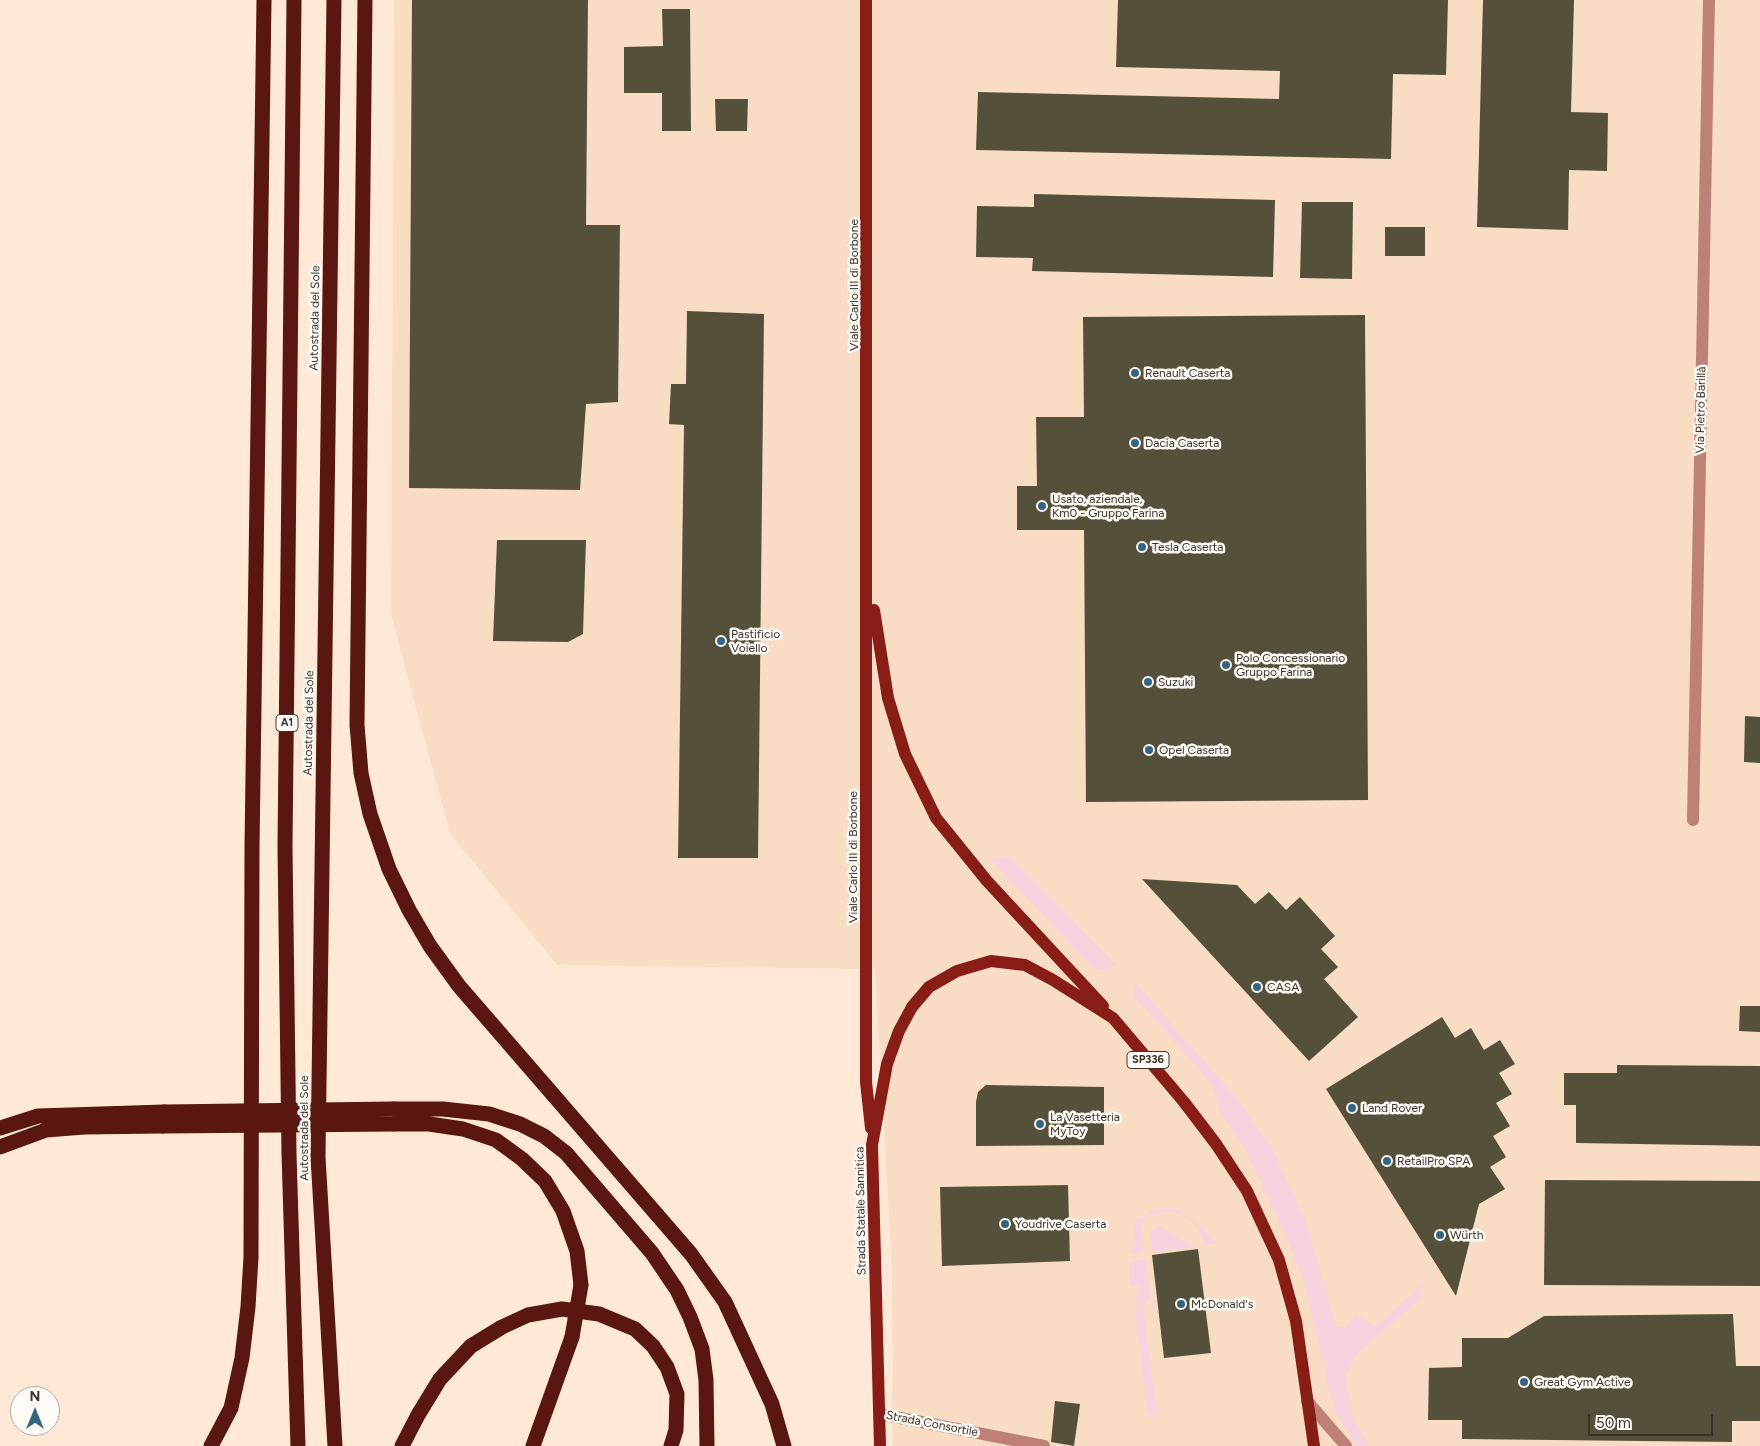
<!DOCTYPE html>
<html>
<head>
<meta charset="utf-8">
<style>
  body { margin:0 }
  #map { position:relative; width:1760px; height:1446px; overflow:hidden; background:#ffe9d6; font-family:Figtree,sans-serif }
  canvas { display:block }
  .north { position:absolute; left:10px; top:1386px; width:50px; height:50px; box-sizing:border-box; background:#fefaf6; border:1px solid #b0aaa5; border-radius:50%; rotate:0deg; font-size:14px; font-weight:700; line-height:20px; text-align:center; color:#3b332b }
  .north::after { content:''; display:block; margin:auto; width:18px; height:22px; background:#336482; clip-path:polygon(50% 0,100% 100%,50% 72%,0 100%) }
  .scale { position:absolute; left:1588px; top:1414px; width:125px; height:22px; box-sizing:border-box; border:2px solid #3b332b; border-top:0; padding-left:6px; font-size:15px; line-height:18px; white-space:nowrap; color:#3b332b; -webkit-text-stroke:4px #fefaf6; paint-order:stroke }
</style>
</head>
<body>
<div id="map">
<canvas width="1760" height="1446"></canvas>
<div class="north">N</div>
<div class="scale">50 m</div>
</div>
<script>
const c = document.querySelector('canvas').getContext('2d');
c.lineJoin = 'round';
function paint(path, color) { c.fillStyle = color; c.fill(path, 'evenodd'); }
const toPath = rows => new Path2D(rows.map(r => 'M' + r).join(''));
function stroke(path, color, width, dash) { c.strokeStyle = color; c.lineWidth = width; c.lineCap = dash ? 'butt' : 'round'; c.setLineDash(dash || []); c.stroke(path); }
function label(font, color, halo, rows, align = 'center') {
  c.font = font + ' Figtree,sans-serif'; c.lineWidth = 5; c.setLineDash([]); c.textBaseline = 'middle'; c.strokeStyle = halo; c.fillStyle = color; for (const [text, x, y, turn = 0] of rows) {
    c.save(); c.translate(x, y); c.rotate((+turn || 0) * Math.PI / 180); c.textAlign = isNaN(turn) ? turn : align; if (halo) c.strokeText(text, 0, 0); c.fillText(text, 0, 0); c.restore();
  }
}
const built = toPath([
  [394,0,1760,0,1760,1446,893,1446,892,1270,875,969,557,965,450,833,391,615]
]);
const green = toPath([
  [1011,857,1115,964,1108,969,1094,969,990,859],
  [1136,983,1237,1099,1272,1148,1305,1220,1336,1327,1346,1327,1355,1314,1375,1326,1422,1285,1422,1297,1357,1354,1345,1376,1353,1419,1369,1446,1356,1446,1334,1408,1304,1281,1279,1220,1243,1145,1219,1111,1215,1092,1200,1070,1133,995],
  [1168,1208,1177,1209,1199,1225,1217,1243,1205,1245,1198,1228,1193,1222,1174,1211,1167,1211,1145,1217,1141,1224,1143,1252,1131,1254,1136,1220,1154,1210],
  [1156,1227,1161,1227,1194,1247,1153,1252,1151,1233],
  [1138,1260,1146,1260,1150,1296,1143,1309,1157,1415,1148,1415,1136,1315,1139,1285,1129,1285,1129,1263]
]);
const building = toPath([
  [412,0,588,0,586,225,620,225,618,402,586,404,580,490,409,488],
  [1118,0,1448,0,1446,75,1393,74,1391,159,976,150,978,92,1279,99,1280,71,1116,67],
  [1483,0,1574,0,1571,112,1608,113,1607,171,1569,170,1568,230,1477,227],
  [662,9,690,9,691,131,662,131,662,93,624,93,624,47,663,46],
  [715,99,748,99,747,131,716,131],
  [1034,194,1275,200,1273,277,1032,271,1033,258,976,257,977,206,1034,207],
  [1302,202,1353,202,1352,279,1300,278],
  [1385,227,1425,227,1425,256,1385,256],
  [687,311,764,314,758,858,678,858,684,425,669,424,671,384,686,384],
  [1365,315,1368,800,1086,802,1084,530,1017,530,1017,486,1037,486,1036,417,1084,417,1083,317],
  [497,540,586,540,583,634,568,642,493,641],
  [1745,716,1760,717,1760,763,1744,762],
  [1142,879,1237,885,1255,904,1269,892,1286,910,1300,897,1335,936,1321,949,1338,967,1324,979,1358,1017,1309,1061],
  [1740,1006,1760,1006,1760,1032,1739,1031],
  [1442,1017,1455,1038,1471,1028,1484,1050,1500,1040,1515,1064,1499,1073,1512,1094,1496,1103,1510,1126,1493,1136,1506,1157,1490,1167,1505,1189,1479,1204,1456,1296,1326,1089],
  [1617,1065,1760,1066,1760,1146,1576,1143,1576,1105,1564,1105,1564,1073,1617,1073],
  [986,1085,1104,1087,1104,1145,976,1146,976,1102,978,1092],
  [1545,1180,1760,1181,1760,1286,1544,1285],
  [1068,1185,1070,1261,942,1266,940,1187],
  [1198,1249,1211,1353,1164,1358,1152,1255],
  [1733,1314,1736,1366,1760,1366,1760,1421,1732,1421,1732,1442,1462,1439,1462,1420,1428,1420,1429,1368,1462,1367,1462,1338,1508,1338,1544,1316],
  [1055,1401,1080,1404,1074,1446,1051,1442]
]);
const minor = toPath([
  [1693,820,1709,0],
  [1307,1401,1346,1446],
  [880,1414,1044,1446]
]);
const major = toPath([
  [866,0,866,1082,871,1128],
  [874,610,888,698,905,754,936,818,987,881,1103,1006],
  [880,1446,872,1145,887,1064,899,1031,912,1007,929,987,957,971,991,961,1025,965,1053,980,1113,1018,1184,1102,1216,1144,1247,1191,1279,1260,1296,1321,1314,1446]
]);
const highway = toPath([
  [294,0,285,846,289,1154,298,1446],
  [334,0,318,1157,335,1446],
  [365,0,357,725,361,773,370,814,389,869,409,910,430,946,459,986,691,1254,725,1302,772,1404,784,1446],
  [394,1109,443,1109,489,1114,520,1124,544,1136,566,1153,652,1253,677,1290,690,1317,702,1349,706,1380,707,1446],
  [394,1124,429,1124,463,1129,496,1140,522,1159,545,1181,563,1211,577,1251,581,1285],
  [0,1128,38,1116,164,1112],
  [0,1147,46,1130,84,1127,163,1126],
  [211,1446,231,1408,242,1358,248,1307,251,1257,252,847,264,0],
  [402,1446,418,1415,440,1379,471,1346,502,1327,528,1315,562,1309,599,1314,635,1329,653,1346,667,1367,677,1394,676,1430,671,1446],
  [533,1446,572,1337]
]);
const highwayBridge = toPath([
  [164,1112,394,1109],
  [163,1126,394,1124],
  [572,1337,581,1285]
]);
const markers = [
  [1135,373,5,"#336482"],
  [1135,443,5,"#336482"],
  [1042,506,5,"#336482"],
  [1142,547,5,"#336482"],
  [721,641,5,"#336482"],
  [1226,665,5,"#336482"],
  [1148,682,5,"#336482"],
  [1149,750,5,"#336482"],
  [1257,987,5,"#336482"],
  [1352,1108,5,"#336482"],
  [1040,1124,5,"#336482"],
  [1387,1161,5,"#336482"],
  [1005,1224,5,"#336482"],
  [1440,1235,5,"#336482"],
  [1181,1304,5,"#336482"],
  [1524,1382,5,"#336482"]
];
const shields = [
  [287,723,22],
  [1148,1060,42]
];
const shieldNames = [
  ["A1",287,723],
  ["SP336",1148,1060]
];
const streetNames = [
  ["Viale Carlo III di Borbone",854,285,-90],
  ["Autostrada del Sole",315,318,-89],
  ["Via Pietro Barillà",1701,410,-89],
  ["Autostrada del Sole",309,723,-89],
  ["Viale Carlo III di Borbone",853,857,-90],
  ["Autostrada del Sole",304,1128,-90],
  ["Strada Statale Sannitica",861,1211,-91],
  ["Strada Consortile",932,1424,11]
];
const poiNames = [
  ["Renault Caserta",1145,373],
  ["Dacia Caserta",1145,443],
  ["Usato, aziendale,",1052,499],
  ["Km0 - Gruppo Farina",1052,513],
  ["Tesla Caserta",1152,547],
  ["Pastificio",731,634],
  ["Voiello",731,648],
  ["Polo Concessionario",1236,658],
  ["Gruppo Farina",1236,672],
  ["Suzuki",1158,682],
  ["Opel Caserta",1159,750],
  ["CASA",1267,987],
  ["Land Rover",1362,1108],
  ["La Vasetteria",1050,1117],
  ["MyToy",1050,1131],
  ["RetailPro SPA",1397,1161],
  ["Youdrive Caserta",1015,1224],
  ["Würth",1450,1235],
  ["McDonald's",1191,1304],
  ["Great Gym Active",1534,1382]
];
paint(built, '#f8dcc4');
paint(green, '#f6d3df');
paint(building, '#55503a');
stroke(minor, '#bd8178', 12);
stroke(major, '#871d16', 12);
stroke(highway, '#5a1610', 15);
stroke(highwayBridge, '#5a1610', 15);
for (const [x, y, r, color] of markers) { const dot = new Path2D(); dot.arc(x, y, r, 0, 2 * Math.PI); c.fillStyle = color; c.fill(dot); stroke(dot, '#fefaf6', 2); }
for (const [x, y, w] of shields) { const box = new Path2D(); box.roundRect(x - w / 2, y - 8.5, w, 17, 4); c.fillStyle = '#fefaf6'; c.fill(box); stroke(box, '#3b332b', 1); }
label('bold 11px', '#3b332b', null, shieldNames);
label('12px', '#3b332b', '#fefaf6', streetNames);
label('12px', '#3b332b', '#fefaf6', poiNames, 'left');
</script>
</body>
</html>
